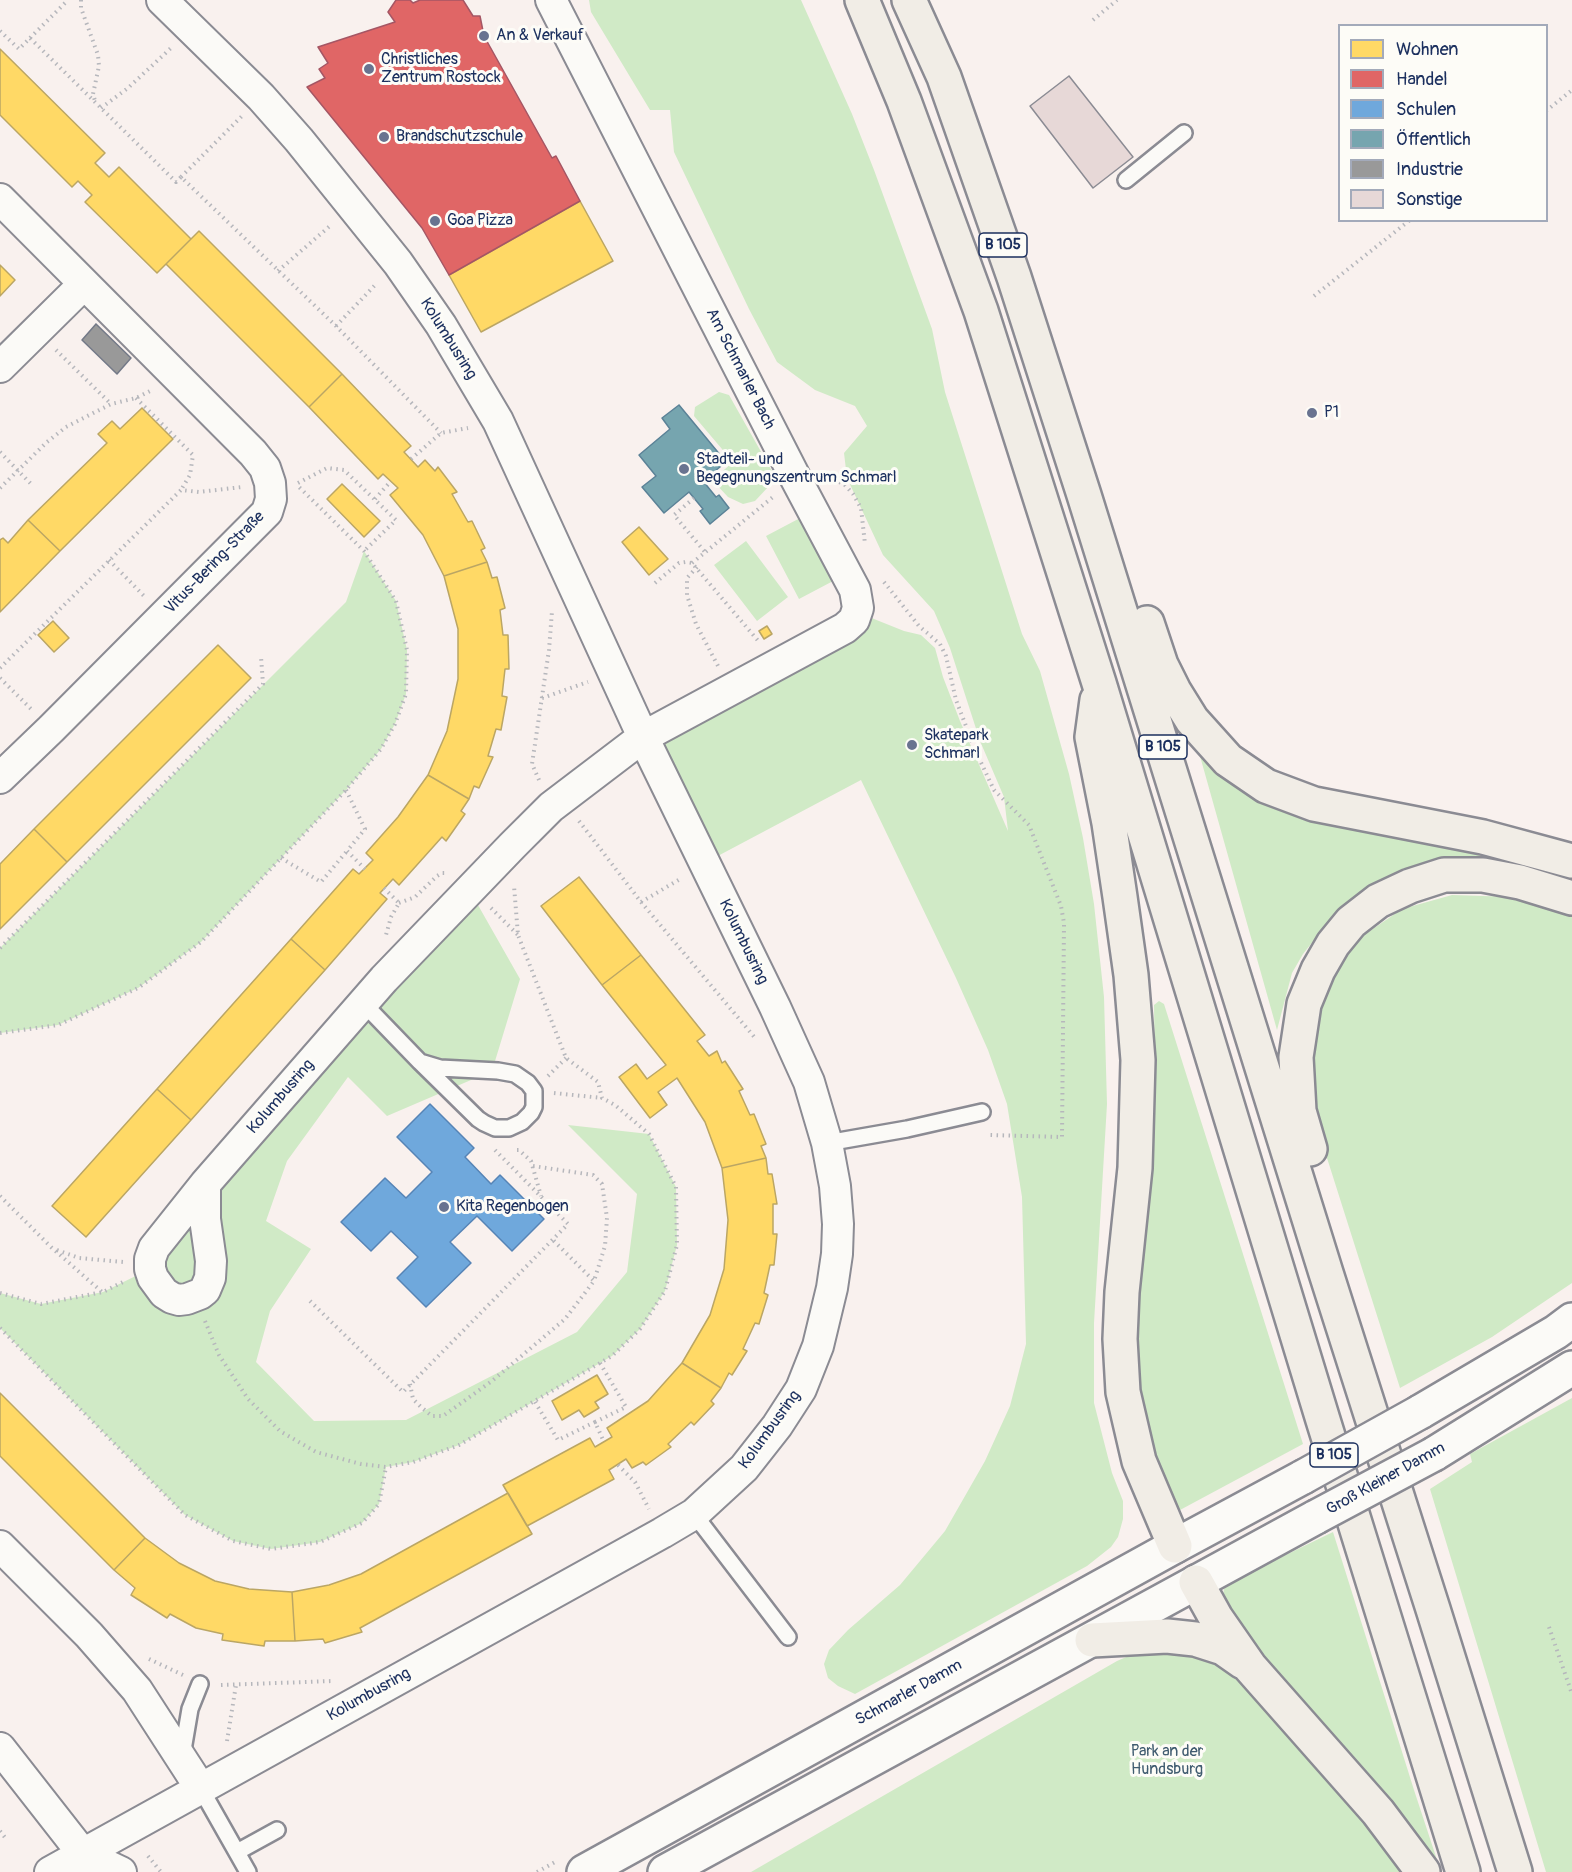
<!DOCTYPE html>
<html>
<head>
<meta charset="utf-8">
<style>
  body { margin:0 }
  #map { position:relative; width:1572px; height:1872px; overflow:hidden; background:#f9f1ee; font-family:Pangolin,sans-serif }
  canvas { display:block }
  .legend { position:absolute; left:1338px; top:24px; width:210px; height:198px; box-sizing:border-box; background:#fdfcf7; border:2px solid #a3aaba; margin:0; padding:8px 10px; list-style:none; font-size:18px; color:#1b2f5e }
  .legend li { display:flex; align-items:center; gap:12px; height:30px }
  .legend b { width:30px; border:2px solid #a3aaba }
</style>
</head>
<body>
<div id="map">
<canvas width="1572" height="1872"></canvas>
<ul class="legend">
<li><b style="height:16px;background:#ffd966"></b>Wohnen</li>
<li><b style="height:16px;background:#e06666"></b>Handel</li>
<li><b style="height:16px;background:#6fa8dc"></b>Schulen</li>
<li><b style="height:16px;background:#76a5af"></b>Öffentlich</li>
<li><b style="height:16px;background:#999"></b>Industrie</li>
<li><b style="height:16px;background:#e7d8d7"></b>Sonstige</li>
</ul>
</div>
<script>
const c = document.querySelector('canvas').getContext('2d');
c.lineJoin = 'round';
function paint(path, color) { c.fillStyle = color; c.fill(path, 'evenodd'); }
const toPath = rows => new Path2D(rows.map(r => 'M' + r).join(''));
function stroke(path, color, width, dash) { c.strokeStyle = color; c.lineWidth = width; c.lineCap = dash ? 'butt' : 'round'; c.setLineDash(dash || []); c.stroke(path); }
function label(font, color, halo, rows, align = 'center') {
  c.font = font + ' Pangolin,sans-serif'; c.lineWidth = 6; c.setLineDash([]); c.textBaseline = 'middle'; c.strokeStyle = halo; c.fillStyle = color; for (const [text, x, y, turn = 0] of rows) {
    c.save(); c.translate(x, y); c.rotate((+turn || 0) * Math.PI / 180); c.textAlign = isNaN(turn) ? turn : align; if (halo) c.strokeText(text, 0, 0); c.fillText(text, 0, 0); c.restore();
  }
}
const green = toPath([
  [589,0,801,0,852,114,874,170,932,329,945,392,1022,634,1040,671,1069,774,1083,838,1094,904,1104,997,1107,1104,1094,1323,1094,1403,1112,1473,1123,1501,1123,1519,1118,1537,1111,1547,1087,1566,855,1694,838,1686,828,1678,824,1664,829,1650,848,1630,900,1585,945,1531,985,1461,1010,1406,1026,1344,1022,1197,1007,1104,988,1050,956,978,861,780,714,858,660,742,864,615,904,631,921,635,935,648,943,677,960,721,1008,831,1004,797,980,741,950,648,934,611,883,555,847,478,844,453,867,426,855,406,815,390,777,362,749,309,674,152,670,110,650,110,591,12],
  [719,392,729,395,773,473,770,485,755,501,743,504,728,497,714,482,717,476,733,462,694,416,695,407],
  [802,517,835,580,799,599,766,536],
  [746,541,788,597,757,621,714,565],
  [364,551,396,601,407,650,406,694,395,724,381,749,346,790,201,942,138,988,58,1025,0,1033,0,948,346,602],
  [1198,749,1490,852,1572,876,1572,884,1365,893,1326,925,1303,954,1292,973,1277,1030],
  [470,891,520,979,492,1071,387,1116,348,1077,287,1161,266,1221,311,1249,270,1311,256,1362,314,1421,406,1420,577,1332,627,1272,637,1194,568,1125,649,1134,676,1187,677,1245,665,1291,640,1329,612,1356,459,1445,413,1462,386,1467,379,1504,362,1523,320,1542,271,1549,233,1541,185,1515,0,1328,0,1293,41,1304,103,1292,150,1269],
  [1452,895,1514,897,1572,917,1572,1283,1492,1337,1400,1388,1314,1117,1308,1055,1315,1013,1333,973,1361,937,1402,909],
  [1159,1001,1164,1004,1303,1444,1180,1510,1172,1504,1152,1454,1140,1405,1136,1358,1136,1326,1147,1208,1155,1071,1154,1005],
  [1572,1398,1572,1872,1546,1872,1430,1489,1472,1462,1470,1454],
  [1333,1532,1414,1790,1441,1872,1435,1872,1252,1650,1222,1601,1224,1589,1232,1581],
  [1189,1650,1230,1667,1350,1802,1405,1872,751,1872,1117,1661,1140,1651]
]);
const homes = toPath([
  [0,49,105,153,95,163,109,177,119,167,191,239,157,273,85,202,92,195,78,181,72,187,0,115,0,49],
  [580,201,613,261,481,332,449,275,580,201],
  [199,231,342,374,309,407,166,264,199,231],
  [0,265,15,280,0,296,0,265],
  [342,374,411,446,404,452,418,467,425,460,435,471,438,467,457,492,452,494,468,522,472,521,485,548,481,550,487,562,444,576,423,535,390,495,398,488,383,474,378,479,309,407,342,374],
  [142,408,173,439,60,551,28,520,107,443,98,434,112,421,120,429,142,408],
  [342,484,380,521,364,537,327,499,342,484],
  [28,520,60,551,0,612,0,540,3,538,8,543,28,520],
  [639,527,668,559,649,575,622,542,639,527],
  [487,562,492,578,497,577,505,608,500,610,503,635,508,635,509,669,505,669,502,696,507,697,501,730,496,729,488,756,493,757,479,788,474,786,469,799,428,775,447,731,458,679,458,629,444,576,487,562],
  [53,621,69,638,54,652,38,635,53,621],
  [767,626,772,634,764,639,759,631,767,626],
  [218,645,251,678,67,862,34,829,218,645],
  [428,775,469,799,461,811,465,814,446,841,442,837,399,885,393,879,380,893,387,899,325,970,291,939,353,869,359,874,373,860,366,853,398,817,428,775],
  [34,829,67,862,0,929,0,864,34,829],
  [579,877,641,955,602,985,541,906,579,877],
  [291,939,325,970,191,1120,157,1089,291,939],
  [641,955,705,1035,697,1041,709,1056,717,1051,722,1063,725,1061,743,1089,739,1091,750,1115,754,1114,766,1144,761,1146,766,1158,722,1168,705,1122,677,1078,658,1092,667,1105,650,1118,619,1077,636,1064,647,1079,666,1065,602,985,641,955],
  [157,1089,191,1120,86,1237,52,1206,157,1089],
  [766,1158,768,1174,772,1174,777,1204,773,1204,773,1234,777,1234,774,1265,770,1265,764,1293,768,1295,759,1324,755,1323,743,1349,747,1351,732,1375,729,1373,721,1388,682,1363,710,1315,724,1269,728,1220,722,1168,766,1158],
  [682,1363,721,1388,711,1401,714,1404,694,1425,691,1422,668,1444,671,1447,646,1465,643,1462,632,1468,626,1459,609,1470,614,1479,527,1526,503,1485,590,1438,595,1447,612,1437,607,1428,648,1401,682,1363],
  [597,1375,608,1394,595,1402,599,1408,584,1417,579,1410,562,1420,552,1401,597,1375],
  [0,1393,145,1538,114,1570,0,1456,0,1393],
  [508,1493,532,1534,360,1628,362,1632,325,1643,323,1639,295,1641,292,1592,329,1585,361,1574,508,1493],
  [145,1538,179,1563,215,1581,249,1589,292,1592,295,1641,265,1641,264,1646,222,1640,223,1634,196,1628,170,1614,167,1618,131,1595,135,1588,114,1570,145,1538]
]);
const shops = toPath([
  [396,0,410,0,413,3,420,0,463,0,473,16,480,16,484,36,552,158,556,156,580,201,449,275,422,228,307,87,325,78,319,69,328,63,318,47,395,22,388,12,396,0]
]);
const schools = toPath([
  [430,1104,474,1148,465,1157,491,1184,500,1175,544,1219,512,1251,477,1216,450,1242,471,1263,426,1307,397,1278,418,1257,391,1231,371,1251,341,1222,385,1178,406,1198,432,1172,397,1137,430,1104]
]);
const public = toPath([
  [679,405,726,462,703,481,716,497,719,495,729,508,710,524,700,511,703,509,689,492,664,513,642,487,656,476,639,455,670,429,662,418,679,405]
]);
const industry = toPath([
  [96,324,131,358,117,374,82,340,96,324]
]);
const building = toPath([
  [1069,76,1133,157,1093,188,1030,106,1069,76]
]);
const path = toPath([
  [81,0,81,8,98,55,99,66,93,94,95,101],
  [1093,20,1117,0],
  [0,31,19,49,30,38,176,182,181,177,336,326,441,433],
  [30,38,68,0],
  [101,108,128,88,171,48],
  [1546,111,1572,90],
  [181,177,242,116],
  [278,271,331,225],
  [1314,296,1410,220],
  [336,326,377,283],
  [56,350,111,404],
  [136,398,193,455,190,475,181,490],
  [0,452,33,486],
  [411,459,441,433,468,428],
  [828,478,844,484,853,494,861,508,865,544],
  [298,483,327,468,344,470,396,520,364,551],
  [0,488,47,442,66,427,111,404,136,398,150,391],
  [694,498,674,515,705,552],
  [375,499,391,481],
  [109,560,144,596],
  [692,563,773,497],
  [697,567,687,578,687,595,696,624,718,666],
  [884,582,919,626,940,644,946,656,956,700,976,752,994,790,1029,825,1061,906,1064,923,1062,1137,989,1135],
  [655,583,679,563,686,562,692,563,760,643],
  [0,668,181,490,199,492,242,487],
  [0,678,31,709],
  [542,698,588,682],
  [539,780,532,764,549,650,552,611],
  [346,790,365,829,347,851,365,869],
  [579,821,641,902,756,1039],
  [281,858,321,882,347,851],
  [384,888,399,903,391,917,386,935],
  [641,902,682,878],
  [399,903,415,897,437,876,442,873,445,873],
  [491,908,518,935],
  [0,948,263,684,261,657],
  [0,1033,58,1025,138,988,201,942,346,790,381,749,395,724,406,694,407,650,396,601,364,551,299,487],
  [548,1076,566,1058],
  [554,1093,602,1098],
  [517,1150,519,1150,531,1161,541,1196],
  [533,1166,593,1175,602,1184,607,1218,605,1246,594,1281,553,1240],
  [0,1196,51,1247,102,1292],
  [57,1250,79,1258,123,1262],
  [0,1293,41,1304,103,1292,125,1281],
  [310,1301,403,1392,568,1224,494,1149],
  [205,1321,219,1355,248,1399,280,1431,316,1452,361,1464,386,1467,413,1462,459,1445,612,1356,640,1329,665,1291,677,1245,676,1187,649,1134,615,1105,602,1098,598,1082,566,1058,518,935,514,886],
  [0,1328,185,1515,233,1541,271,1549,320,1542,362,1523,379,1504,386,1467],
  [410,1384,413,1399,421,1407,432,1416,443,1416,492,1381,565,1319,594,1281],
  [535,1402,558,1440,595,1422,604,1442],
  [595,1422,626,1407,600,1363],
  [618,1465,635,1482,649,1509],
  [1549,1627,1572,1694],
  [149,1659,183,1675],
  [221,1685,333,1681],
  [227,1741,236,1685],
  [0,1831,7,1840],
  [148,1856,161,1872],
  [537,1872,557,1861]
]);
const service = toPath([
  [1126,180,1184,133],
  [363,1003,420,1062,478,1119,484,1123,495,1128,509,1128,522,1122,531,1113,534,1107,534,1091,528,1083,515,1074,498,1071,440,1068,420,1062],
  [827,1143,907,1129,982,1112],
  [694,1514,788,1637],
  [182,1756,190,1709,200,1684],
  [201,1789,248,1872],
  [237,1852,277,1830]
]);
const minor = toPath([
  [0,199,253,453,265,468,270,483,271,499,267,512,51,729,0,778],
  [0,367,84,284],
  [205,1184,205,1219,211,1261,210,1278,205,1290,200,1294,187,1299,179,1300,172,1298,164,1293,153,1278,150,1269,150,1259,154,1248,205,1184,384,979,512,846,551,807,643,737,845,628,854,620,858,608,855,590,796,479,551,0],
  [0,1546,89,1635,137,1690,201,1789],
  [0,1748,83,1854,89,1871],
  [83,1854,121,1872],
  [50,1872,662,1533,694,1514,744,1468,777,1426,801,1389,818,1346,832,1288,837,1254,838,1224,835,1186,827,1143,809,1082,775,1007,643,737,498,421,441,325,398,263,299,140,261,97,162,0]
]);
const tertiary = toPath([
  [1420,1412,1556,1332,1572,1320],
  [1434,1454,1572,1368],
  [584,1872,1175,1546,1303,1477],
  [665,1872,1316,1517]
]);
const trunk = toPath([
  [862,0,904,101,981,311,1099,683,1323,1420,1463,1872],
  [909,0,944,77,1014,277,1084,495,1326,1273,1433,1609,1515,1872],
  [1147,623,1161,665,1174,691,1192,720,1228,760,1266,786,1314,804,1483,837,1572,861],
  [1097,700,1092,737,1109,823,1120,897,1131,975,1138,1060,1135,1168,1122,1292,1120,1339,1123,1392,1139,1461,1175,1546],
  [1310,1149,1299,1111,1296,1057,1304,1004,1318,970,1333,944,1351,922,1378,901,1410,886,1444,875,1483,875,1520,882,1572,898],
  [1196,1582,1216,1618,1250,1667,1378,1812,1423,1872],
  [1092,1640,1167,1636,1195,1639,1223,1648,1243,1662]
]);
const tertiaryBridge = toPath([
  [1303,1477,1420,1412],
  [1316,1517,1434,1454]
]);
const markers = [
  [484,36,6,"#697390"],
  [369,69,6,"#697390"],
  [384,137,6,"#697390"],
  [435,221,6,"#697390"],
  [1312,413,6,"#697390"],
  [684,469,6,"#697390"],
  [912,745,6,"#697390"],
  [444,1207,6,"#697390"]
];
const shields = [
  [1003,245,48],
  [1163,747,48],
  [1334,1455,48]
];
const shieldNames = [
  ["B 105",1003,245],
  ["B 105",1163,747],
  ["B 105",1334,1455]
];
const poiNames = [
  ["An & Verkauf",496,36],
  ["Christliches",381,60],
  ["Zentrum Rostock",381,78],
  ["Brandschutzschule",396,137],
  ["Goa Pizza",447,221],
  ["P1",1324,413],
  ["Stadteil- und",696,460],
  ["Begegnungszentrum Schmarl",696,478],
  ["Skatepark",924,736],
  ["Schmarl",924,754],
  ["Kita Regenbogen",456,1207]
];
const streetNames = [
  ["Kolumbusring",448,339,58],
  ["Am Schmarler Bach",740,369,63],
  ["Vitus-Bering-Straße",215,563,-46],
  ["Kolumbusring",743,942,64],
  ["Kolumbusring",281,1097,-49],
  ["Kolumbusring",770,1430,-54],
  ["Groß Kleiner Damm",1386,1479,-29],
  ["Schmarler Damm",909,1693,-29],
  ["Kolumbusring",369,1695,-29]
];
const parkNames = [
  ["Park an der",1167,1752],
  ["Hundsburg",1167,1770]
];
paint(green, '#d0eac6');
paint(homes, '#ffd966');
stroke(homes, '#bba664', 1.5);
paint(shops, '#e06666');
stroke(shops, '#a55664', 1.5);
paint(schools, '#6fa8dc');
stroke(schools, '#5684b6', 1.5);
paint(public, '#76a5af');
stroke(public, '#5b8297', 1.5);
paint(industry, '#999');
stroke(industry, '#737987', 1.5);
paint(building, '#e7d8d7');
stroke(building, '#8b8b93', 1.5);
stroke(service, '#8b8b93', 20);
stroke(minor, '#8b8b93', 34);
stroke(tertiary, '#8b8b93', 38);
stroke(trunk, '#8b8b93', 38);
stroke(path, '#b6b7bc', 4, [1.5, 4.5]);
stroke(service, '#fbfaf7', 15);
stroke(minor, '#fbfaf7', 30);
stroke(tertiary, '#fbfaf7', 33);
stroke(trunk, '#f1ede6', 33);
stroke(tertiaryBridge, '#8b8b93', 38, []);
stroke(tertiaryBridge, '#fbfaf7', 33);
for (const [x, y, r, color] of markers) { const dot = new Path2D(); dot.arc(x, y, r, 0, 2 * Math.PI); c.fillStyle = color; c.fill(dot); stroke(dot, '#fdfcf7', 2); }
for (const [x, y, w] of shields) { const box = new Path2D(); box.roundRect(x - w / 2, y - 12, w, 24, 4.5); c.fillStyle = '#fdfcf7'; c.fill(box); stroke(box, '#1b2f5e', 1.5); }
label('bold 15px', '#1b2f5e', null, shieldNames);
label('16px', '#1b2f5e', '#fdfcf7', poiNames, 'left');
label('16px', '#1b2f5e', '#fdfcf7', streetNames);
label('16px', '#405c70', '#fdfcf7', parkNames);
</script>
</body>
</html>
